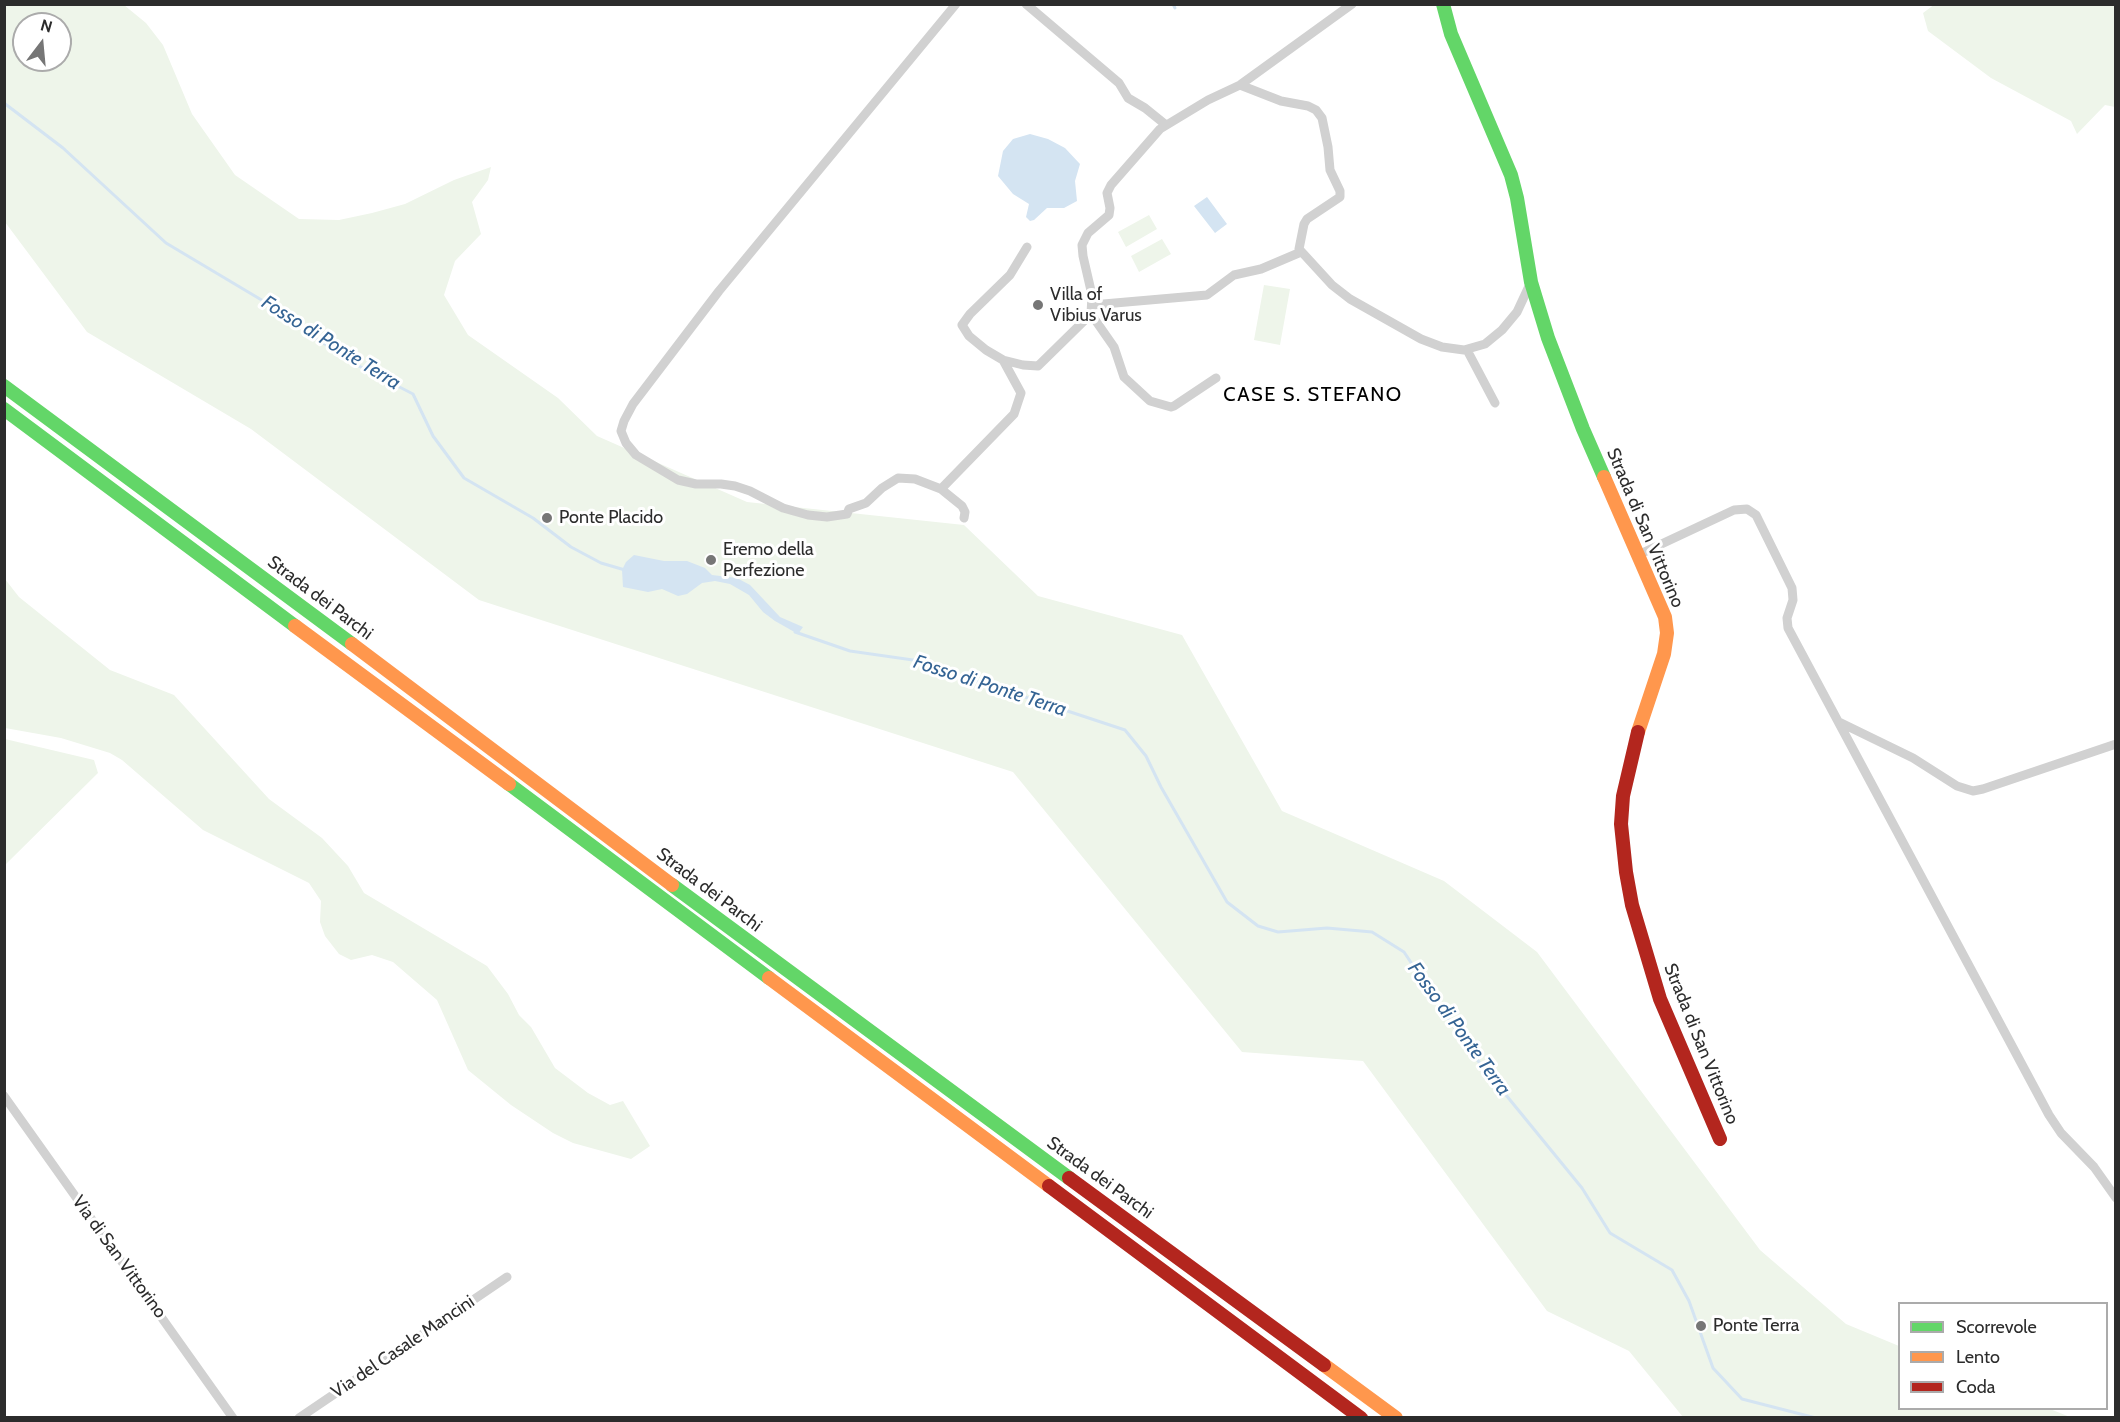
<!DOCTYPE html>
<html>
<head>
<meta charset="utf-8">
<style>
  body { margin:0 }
  #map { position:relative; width:2120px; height:1422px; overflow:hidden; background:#fff; font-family:Cabin,sans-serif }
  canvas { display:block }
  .frame { position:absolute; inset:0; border:6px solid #2c2c2c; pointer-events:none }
  .legend { position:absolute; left:1898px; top:1302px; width:210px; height:108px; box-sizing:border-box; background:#fff; border:2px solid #ababab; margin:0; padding:8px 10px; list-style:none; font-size:18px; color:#2c2c2c }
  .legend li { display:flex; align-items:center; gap:12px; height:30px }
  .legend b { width:30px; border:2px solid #ababab }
  .north { position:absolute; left:12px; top:12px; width:60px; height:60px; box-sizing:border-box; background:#fff; border:2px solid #ababab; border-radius:50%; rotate:16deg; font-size:16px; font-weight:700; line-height:24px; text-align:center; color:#2c2c2c }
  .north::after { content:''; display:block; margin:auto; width:21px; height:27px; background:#767676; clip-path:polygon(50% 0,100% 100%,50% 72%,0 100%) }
</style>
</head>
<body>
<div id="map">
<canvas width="2120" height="1422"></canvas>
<div class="frame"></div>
<ul class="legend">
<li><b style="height:8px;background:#63d668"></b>Scorrevole</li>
<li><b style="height:8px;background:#ff974d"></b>Lento</li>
<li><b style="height:8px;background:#b3261e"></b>Coda</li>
</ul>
<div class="north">N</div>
</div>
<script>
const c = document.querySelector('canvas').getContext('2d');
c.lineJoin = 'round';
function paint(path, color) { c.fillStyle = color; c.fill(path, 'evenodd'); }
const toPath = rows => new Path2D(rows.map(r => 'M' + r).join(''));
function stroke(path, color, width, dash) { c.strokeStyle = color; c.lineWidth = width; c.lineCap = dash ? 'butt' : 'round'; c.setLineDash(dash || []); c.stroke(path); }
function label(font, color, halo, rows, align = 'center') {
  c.font = font + ' Cabin,sans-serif'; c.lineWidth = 6; c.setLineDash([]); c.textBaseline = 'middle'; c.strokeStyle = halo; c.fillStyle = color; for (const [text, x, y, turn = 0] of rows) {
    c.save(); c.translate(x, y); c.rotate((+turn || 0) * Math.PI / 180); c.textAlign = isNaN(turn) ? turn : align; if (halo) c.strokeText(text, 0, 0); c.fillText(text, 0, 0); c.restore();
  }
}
const green = toPath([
  [1935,4,2114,5,2115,107,2105,105,2077,134,2071,121,1991,78,1928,31,1923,13],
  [5,5,124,5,146,23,163,45,192,114,235,175,299,219,339,220,372,213,405,204,454,180,491,167,488,180,472,202,481,234,455,261,444,295,468,335,558,398,597,436,747,502,964,525,1038,596,1182,635,1282,811,1444,881,1537,952,1760,1250,1846,1324,1899,1346,1900,1408,2050,1409,2070,1417,1683,1417,1629,1351,1547,1311,1363,1061,1242,1052,1013,772,479,600,251,429,87,332,5,222],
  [24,24,60,24,60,60,24,60],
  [1149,215,1157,229,1126,247,1118,232],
  [1162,239,1171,254,1139,272,1131,256],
  [1264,285,1290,289,1280,345,1254,340],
  [5,579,19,597,110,670,174,695,269,799,322,838,348,866,364,893,487,966,508,994,519,1015,531,1027,555,1068,588,1093,610,1105,623,1101,650,1146,631,1159,573,1143,553,1133,511,1105,468,1070,437,1000,393,962,372,955,351,960,339,954,325,936,320,922,321,901,309,883,203,830,122,760,110,753,61,738,5,728],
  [5,739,94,760,98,773,5,865]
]);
const water = toPath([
  [1030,134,1048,139,1065,148,1080,164,1075,181,1077,201,1064,208,1047,208,1034,220,1030,221,1026,217,1029,204,1013,194,998,176,1003,151,1013,139],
  [1207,197,1227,224,1215,233,1194,206],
  [634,555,664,561,687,561,705,568,712,575,737,578,750,585,780,617,803,627,798,634,775,621,763,612,749,595,730,584,715,581,702,583,687,594,678,596,662,589,648,592,623,587,622,570,626,562]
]);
const stream = toPath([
  [1173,4,1175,8],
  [4,103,63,148,166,243,275,308,311,335,357,365,413,394,433,436,464,478,533,518,571,547,601,563,625,570],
  [795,632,850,651,913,660,1125,730,1146,756,1161,787,1227,902,1258,926,1278,932,1327,928,1372,932,1404,952,1470,1051,1582,1188,1610,1233,1672,1270,1689,1301,1713,1368,1742,1399,1816,1418]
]);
const street = toPath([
  [1026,4,1119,83,1128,98,1145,108,1166,125],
  [1240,85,1281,101,1308,106,1316,110,1322,118,1328,147,1330,170,1340,191,1340,197,1307,219,1304,224,1299,249,1332,285,1350,299,1421,339,1442,347,1464,350,1485,344,1502,330,1517,312,1531,282],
  [1092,305,1207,295,1234,275,1261,269,1301,252],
  [1091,314,1114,347,1124,377,1150,401,1171,407,1174,406,1216,378],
  [1467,350,1495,403],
  [1003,360,986,350,969,336,962,325,970,314,1010,275,1027,247],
  [941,489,915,479,898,478,882,488,866,503,849,509,847,514,827,517,808,515,783,508,750,491,735,486,721,484,696,484,678,480,636,455,626,443,621,431,624,421,633,404,719,291,956,4],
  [964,518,965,512,962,506,941,489,1014,414,1021,393,1003,360,1023,365,1038,366,1091,314,1092,295,1083,256,1082,245,1088,233,1109,215,1110,208,1107,193,1111,185,1160,129,1208,100,1240,85,1352,4],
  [1638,555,1734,510,1747,509,1756,515,1792,588,1793,600,1787,618,1788,628,2049,1115,2061,1133,2094,1167,2116,1198],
  [1839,722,1913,758,1957,786,1973,791,1983,789,2116,744],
  [4,1096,233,1418],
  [299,1418,507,1277]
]);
const fast = toPath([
  [1443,4,1451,34,1511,175,1517,198,1531,282,1548,338,1583,429,1604,477],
  [4,386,352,644],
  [4,409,295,626],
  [509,784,769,978],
  [672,885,1069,1178]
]);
const slow = toPath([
  [1604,477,1665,617,1667,633,1664,654,1638,732],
  [295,626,509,784],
  [352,644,672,885],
  [769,978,1049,1186],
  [1324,1365,1396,1418]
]);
const jam = toPath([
  [1638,732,1623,796,1621,824,1626,872,1632,905,1660,999,1720,1139],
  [1069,1178,1324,1365],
  [1049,1186,1361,1418]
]);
const markers = [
  [1038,305,6,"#767676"],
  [547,518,6,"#767676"],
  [711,560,6,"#767676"],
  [1701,1326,6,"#767676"]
];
const poiNames = [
  ["Villa of",1050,295],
  ["Vibius Varus",1050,316],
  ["Ponte Placido",559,518],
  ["Eremo della",723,550],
  ["Perfezione",723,571],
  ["Ponte Terra",1713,1326]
];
const streetNames = [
  ["Strada di San Vittorino",1645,528,67],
  ["Strada dei Parchi",320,598,37],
  ["Strada dei Parchi",709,890,37],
  ["Strada di San Vittorino",1701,1044,68],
  ["Strada dei Parchi",1100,1178,36],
  ["Via di San Vittorino",119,1257,54],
  ["Via del Casale Mancini",403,1347,-34]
];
const waterNames = [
  ["Fosso di Ponte Terra",331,343,32],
  ["Fosso di Ponte Terra",990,686,18],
  ["Fosso di Ponte Terra",1459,1029,54]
];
const neighbourhoodNames = [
  ["CASE S. STEFANO",1313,395]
];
paint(green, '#eef5ea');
paint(water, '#d4e4f2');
stroke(stream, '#d4e4f2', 3);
stroke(street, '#d1d1d1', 9);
stroke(fast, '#63d668', 14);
stroke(slow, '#ff974d', 14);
stroke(jam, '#b3261e', 14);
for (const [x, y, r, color] of markers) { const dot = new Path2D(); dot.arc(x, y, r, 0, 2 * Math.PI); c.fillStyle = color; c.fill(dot); stroke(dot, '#fff', 2); }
label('18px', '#2c2c2c', '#fff', poiNames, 'left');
label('18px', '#2c2c2c', '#fff', streetNames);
label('italic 20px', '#356494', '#fff', waterNames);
c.letterSpacing = '1.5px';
label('20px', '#000', '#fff', neighbourhoodNames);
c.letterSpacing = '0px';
</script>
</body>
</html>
